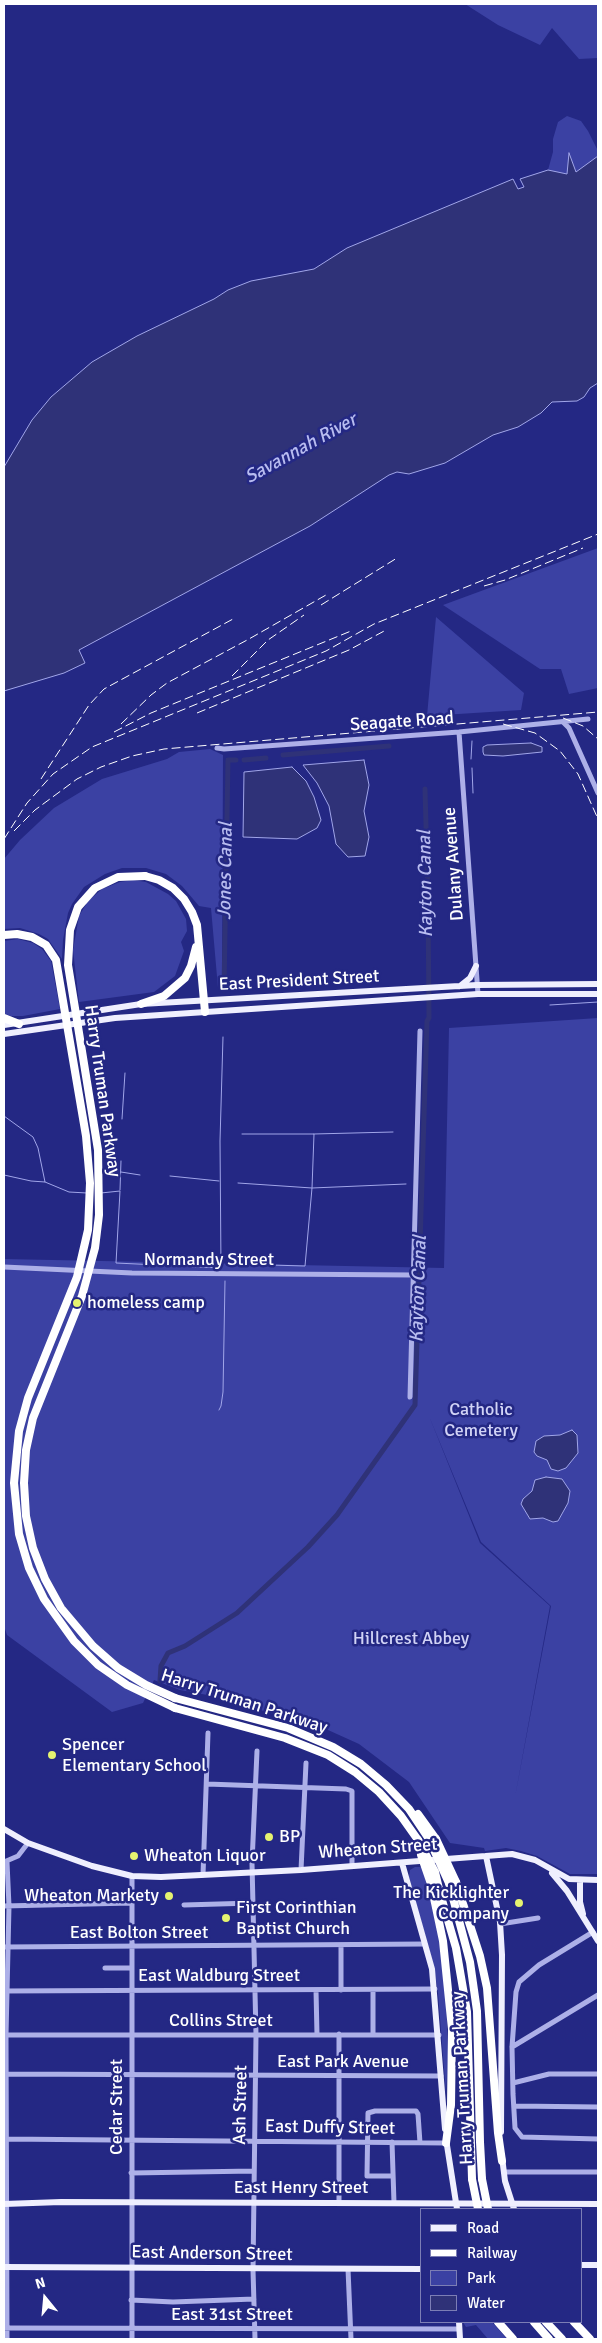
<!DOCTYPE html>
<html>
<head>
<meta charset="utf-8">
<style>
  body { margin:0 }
  #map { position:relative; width:602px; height:2343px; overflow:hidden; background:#242884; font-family:Signika,sans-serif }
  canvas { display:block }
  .frame { position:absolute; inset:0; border:5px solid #fff; pointer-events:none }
  .legend { position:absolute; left:420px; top:2208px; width:162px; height:115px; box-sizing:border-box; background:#242884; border:1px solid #7c7eb5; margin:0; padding:6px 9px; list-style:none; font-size:15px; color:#fff }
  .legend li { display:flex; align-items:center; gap:10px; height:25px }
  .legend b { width:25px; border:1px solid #7c7eb5 }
  .north { position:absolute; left:20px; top:2273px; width:50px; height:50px; -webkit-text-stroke:4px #242884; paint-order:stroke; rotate:343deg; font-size:14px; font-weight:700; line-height:20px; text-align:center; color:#fff }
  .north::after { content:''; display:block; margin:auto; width:18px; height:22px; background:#fff; clip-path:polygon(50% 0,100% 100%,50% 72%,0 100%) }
</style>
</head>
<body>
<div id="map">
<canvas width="602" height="2343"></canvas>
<div class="frame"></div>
<ul class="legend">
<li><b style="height:6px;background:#efeffe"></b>Road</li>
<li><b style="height:6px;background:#fff"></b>Railway</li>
<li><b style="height:14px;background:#3b41a3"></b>Park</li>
<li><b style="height:14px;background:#2f3278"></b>Water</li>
</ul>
<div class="north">N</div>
</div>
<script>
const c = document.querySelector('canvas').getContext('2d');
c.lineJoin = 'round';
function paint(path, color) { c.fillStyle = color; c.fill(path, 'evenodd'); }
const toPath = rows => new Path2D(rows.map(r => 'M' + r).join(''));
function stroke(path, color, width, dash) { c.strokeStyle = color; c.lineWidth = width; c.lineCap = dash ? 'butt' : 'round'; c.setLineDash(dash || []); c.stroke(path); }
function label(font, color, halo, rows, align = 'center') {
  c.font = font + ' Signika,sans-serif'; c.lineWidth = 5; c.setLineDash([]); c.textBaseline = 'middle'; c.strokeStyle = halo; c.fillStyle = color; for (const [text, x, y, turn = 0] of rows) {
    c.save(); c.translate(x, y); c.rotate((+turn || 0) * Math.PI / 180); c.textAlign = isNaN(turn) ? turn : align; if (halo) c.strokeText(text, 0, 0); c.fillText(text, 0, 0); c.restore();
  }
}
const green = toPath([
  [465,4,598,4,598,58,579,59,552,28,540,45,498,25],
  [567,116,581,121,588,131,598,151,598,165,593,171,523,186,521,180,548,170,553,152,553,139,558,122],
  [598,548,598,688,569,694,561,669,540,669,443,605],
  [436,617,524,693,521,710,427,716],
  [210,749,223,755,222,987,218,988,211,908,199,906,182,886,166,874,146,868,122,868,105,874,84,887,72,904,68,913,63,940,62,959,48,939,39,934,20,928,4,929,4,859,20,840,54,808,102,779,167,759,179,752],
  [133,880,146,882,168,894,176,901,186,919,187,931,181,942,184,951,175,976,154,992,79,1002,73,950,79,916,88,901,102,889,120,882],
  [18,939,33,943,42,949,51,961,60,1009,23,1016,11,1016,4,1014,4,941],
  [598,1018,598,1874,570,1874,537,1856,521,1851,506,1848,485,1851,484,1848,450,1843,409,1782,359,1744,328,1730,213,1696,180,1690,154,1680,143,1703,112,1712,7,1635,4,1626,4,1259,444,1268,449,1028],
  [429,1416,481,1542,551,1606,515,1797,550,1606,480,1543],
  [415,1867,422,1867,427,1884,438,1934,446,1988,448,2055,446,2094,438,1993,434,1967,409,1877,410,1870],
  [463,2322,492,2322,507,2339,488,2339,476,2325,466,2327]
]);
const water = toPath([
  [569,153,576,172,598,156,598,383,590,388,584,397,577,401,552,402,541,413,518,427,493,435,445,463,409,474,397,472,389,475,310,526,79,650,85,663,64,673,4,691,4,467,32,420,51,397,92,362,137,336,214,299,228,290,251,281,314,269,347,248,513,179,518,189,524,187,520,179,548,170,567,174,569,153],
  [531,743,542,747,542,752,503,756,484,755,483,752,483,747,487,745,531,743],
  [364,760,369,785,364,811,369,837,365,856,348,857,336,844,329,806,317,783,303,765,364,760],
  [292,767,306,781,314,797,321,820,317,828,297,839,243,837,244,772,292,767],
  [572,1430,577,1435,578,1453,566,1468,558,1471,551,1469,547,1460,537,1456,534,1452,536,1441,544,1436,560,1435,572,1430],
  [546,1477,562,1479,570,1491,568,1503,558,1521,553,1522,543,1518,530,1519,521,1504,523,1499,532,1491,535,1480,546,1477]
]);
const stream = toPath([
  [471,759,472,741],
  [472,768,473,793],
  [550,1005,598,1002],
  [4,1116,33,1137,38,1148,45,1182,31,1181,4,1175],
  [122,1119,125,1073],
  [242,1134,314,1134,312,1188,406,1184],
  [314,1134,393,1132],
  [121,1172,140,1175],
  [170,1176,219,1181],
  [45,1182,69,1192,87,1193],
  [120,1190,121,1161],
  [101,1193,120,1191,116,1263,221,1268,220,1141,223,1037],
  [235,1264,305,1266,312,1188,238,1183],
  [219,1410,221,1406,223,1392,225,1281]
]);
const canal = toPath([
  [283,755,389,746],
  [244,760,266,758],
  [224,990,228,760,236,760],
  [160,1681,161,1666,168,1653,185,1646,237,1613,308,1547,337,1515,415,1405,427,1021,429,1018,428,899,425,789]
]);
const minor = toPath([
  [563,722,569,728,598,793],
  [459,732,478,994],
  [217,748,224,749,459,732,588,719],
  [4,1267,132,1273,413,1275],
  [410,1397,420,1031],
  [207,1784,346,1789,352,1791,352,1866],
  [4,1862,18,1856,28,1843],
  [7,1862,9,1906,6,2035,7,2339],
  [301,1870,306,1763],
  [203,1875,208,1733],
  [132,1876,132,2339],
  [184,1905,253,1903],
  [4,1906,131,1903],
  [500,1924,538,1918],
  [593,1932,539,1965,519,1982,516,1992,512,2047,513,2094,515,2128,522,2137,598,2139],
  [4,1947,425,1944],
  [105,1968,131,1968],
  [316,1990,317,2035],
  [341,1990,341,1945],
  [4,1991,435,1989],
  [339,2034,339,2203],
  [4,2035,439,2035],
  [373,2035,373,1990],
  [512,2047,598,1995],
  [4,2074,441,2076],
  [513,2083,549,2074,598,2074],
  [515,2106,598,2107],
  [4,2139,446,2143],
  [392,2142,394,2203],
  [504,2172,598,2172],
  [131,2173,254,2171],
  [393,2176,367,2176,368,2113,375,2111,416,2111,418,2114,420,2143],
  [348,2269,351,2339],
  [131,2300,173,2302,254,2299],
  [4,2328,459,2329],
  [255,2339,253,2270,256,2035,252,1863,257,1751]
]);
const major = toPath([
  [460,986,470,978,476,966],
  [4,1025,141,1004,477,985,598,984],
  [4,1034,115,1018,478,994,598,994],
  [4,1829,28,1843,92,1866,132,1876,161,1877,301,1870,512,1854,535,1860,569,1879,598,1880],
  [486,1856,500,1922,502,1955,501,2132],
  [402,1863,432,1969,445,2129],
  [552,1873,567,1891,598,1941],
  [580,1881,580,1902,583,1914],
  [446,2139,457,2209],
  [502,2157,505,2181,514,2209],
  [4,2204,61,2202,598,2204],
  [581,2265,598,2265],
  [4,2267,421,2269],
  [459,2322,460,2339]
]);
const highway = toPath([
  [145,876,159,880,173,888,184,899,192,912,197,925,205,1012],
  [141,1004,164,996,185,978,191,966,196,947],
  [4,1018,19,1024],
  [175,1698,288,1728,333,1747,361,1764,386,1785,409,1809,429,1839],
  [175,1708,285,1738,328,1755,355,1772,379,1792,401,1816,418,1840],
  [418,1814,436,1839],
  [456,1882,480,1956,487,1988,498,2133,502,2161],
  [449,1883,470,1962,477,2011,480,2142,482,2179],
  [431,1884,443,1941,452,2029,451,2105,446,2143],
  [440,1893,456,1948,467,2012,472,2179],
  [498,2322,513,2339],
  [534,2322,549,2339],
  [546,2322,562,2339],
  [574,2322,590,2339]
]);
const rail = toPath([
  [484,586,505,580,583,548],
  [321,605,397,558],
  [232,676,268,640,304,615],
  [197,713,349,650,386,630],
  [563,718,583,726,598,739],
  [121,724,151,695,167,683,249,639,326,595],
  [503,724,535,733,560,751,578,774,598,819],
  [114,732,151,713,351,631],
  [41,779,89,705,104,689,233,619],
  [14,831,35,810,77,779,101,767,132,756,164,749,598,712],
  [4,839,27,803,53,774,92,747,326,651,374,624,598,534]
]);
const highwayBridge = toPath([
  [145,876,118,877,95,888,78,907,70,930,68,965,98,1150,99,1215,95,1248,82,1296,33,1418,26,1450,24,1483,26,1516,33,1548,45,1579,61,1608,93,1646,118,1668,146,1685,175,1698],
  [4,935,17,934,32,937,46,945,56,960,86,1136,90,1183,88,1230,77,1277,28,1398,19,1431,14,1483,19,1534,29,1568,44,1599,74,1641,98,1665,127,1685,175,1708],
  [429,1839,449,1883],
  [436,1839,456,1882],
  [418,1840,435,1872,440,1893],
  [421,1855,431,1884],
  [472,2179,478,2209],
  [482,2179,488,2209]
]);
const markers = [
  [77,1303,5,"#e5f370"],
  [52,1755,5,"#e5f370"],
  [269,1837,5,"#e5f370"],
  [134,1856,5,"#e5f370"],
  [169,1896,5,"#e5f370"],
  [519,1903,5,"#e5f370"],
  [226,1918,5,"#e5f370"]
];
const streetNames = [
  ["Seagate Road",402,722,-4],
  ["Dulany Avenue",454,864,-94],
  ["East President Street",299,981,-3],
  ["Harry Truman Parkway",102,1091,82],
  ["Normandy Street",209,1260],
  ["Harry Truman Parkway",244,1702,18],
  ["Wheaton Street",378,1849,-4],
  ["East Bolton Street",139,1933],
  ["East Waldburg Street",219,1976],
  ["Collins Street",221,2021],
  ["East Park Avenue",343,2062],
  ["Harry Truman Parkway",463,2078,-93],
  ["Ash Street",241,2105,-89],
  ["Cedar Street",117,2107,-90],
  ["East Duffy Street",330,2128,1],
  ["East Henry Street",301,2188],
  ["East Anderson Street",212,2254,1],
  ["East 31st Street",232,2315]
];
const poiNames = [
  ["homeless camp",87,1303],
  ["Spencer",62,1745],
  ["Elementary School",62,1766],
  ["BP",279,1837],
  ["Wheaton Liquor",144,1856],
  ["The Kicklighter",509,1893,"right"],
  ["Company",509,1914,"right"],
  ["Wheaton Markety",159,1896,"right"],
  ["First Corinthian",236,1908],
  ["Baptist Church",236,1929]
];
const parkNames = [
  ["Catholic",481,1410],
  ["Cemetery",481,1431],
  ["Hillcrest Abbey",411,1639]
];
const waterNames = [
  ["Savannah River",301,449,-29],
  ["Jones Canal",226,871,-89],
  ["Kayton Canal",426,884,-91],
  ["Kayton Canal",419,1289,-88]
];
paint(green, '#3b41a3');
paint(water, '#2f3278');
stroke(water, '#a1a6e9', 1);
stroke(stream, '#a1a6e9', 1);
stroke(canal, '#2f3278', 5);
stroke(minor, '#adb0e8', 5);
stroke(major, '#efeffe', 6);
stroke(highway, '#fff', 8);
stroke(rail, '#fff', 1, [9, 4]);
stroke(highwayBridge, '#fff', 8);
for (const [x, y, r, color] of markers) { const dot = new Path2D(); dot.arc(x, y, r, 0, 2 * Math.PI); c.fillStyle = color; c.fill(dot); stroke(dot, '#242884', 2); }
label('18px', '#fff', '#242884', streetNames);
label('18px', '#fff', '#242884', poiNames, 'left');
label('18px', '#d1d3f6', '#242884', parkNames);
label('italic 19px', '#b8bcf0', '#242884', waterNames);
</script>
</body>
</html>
